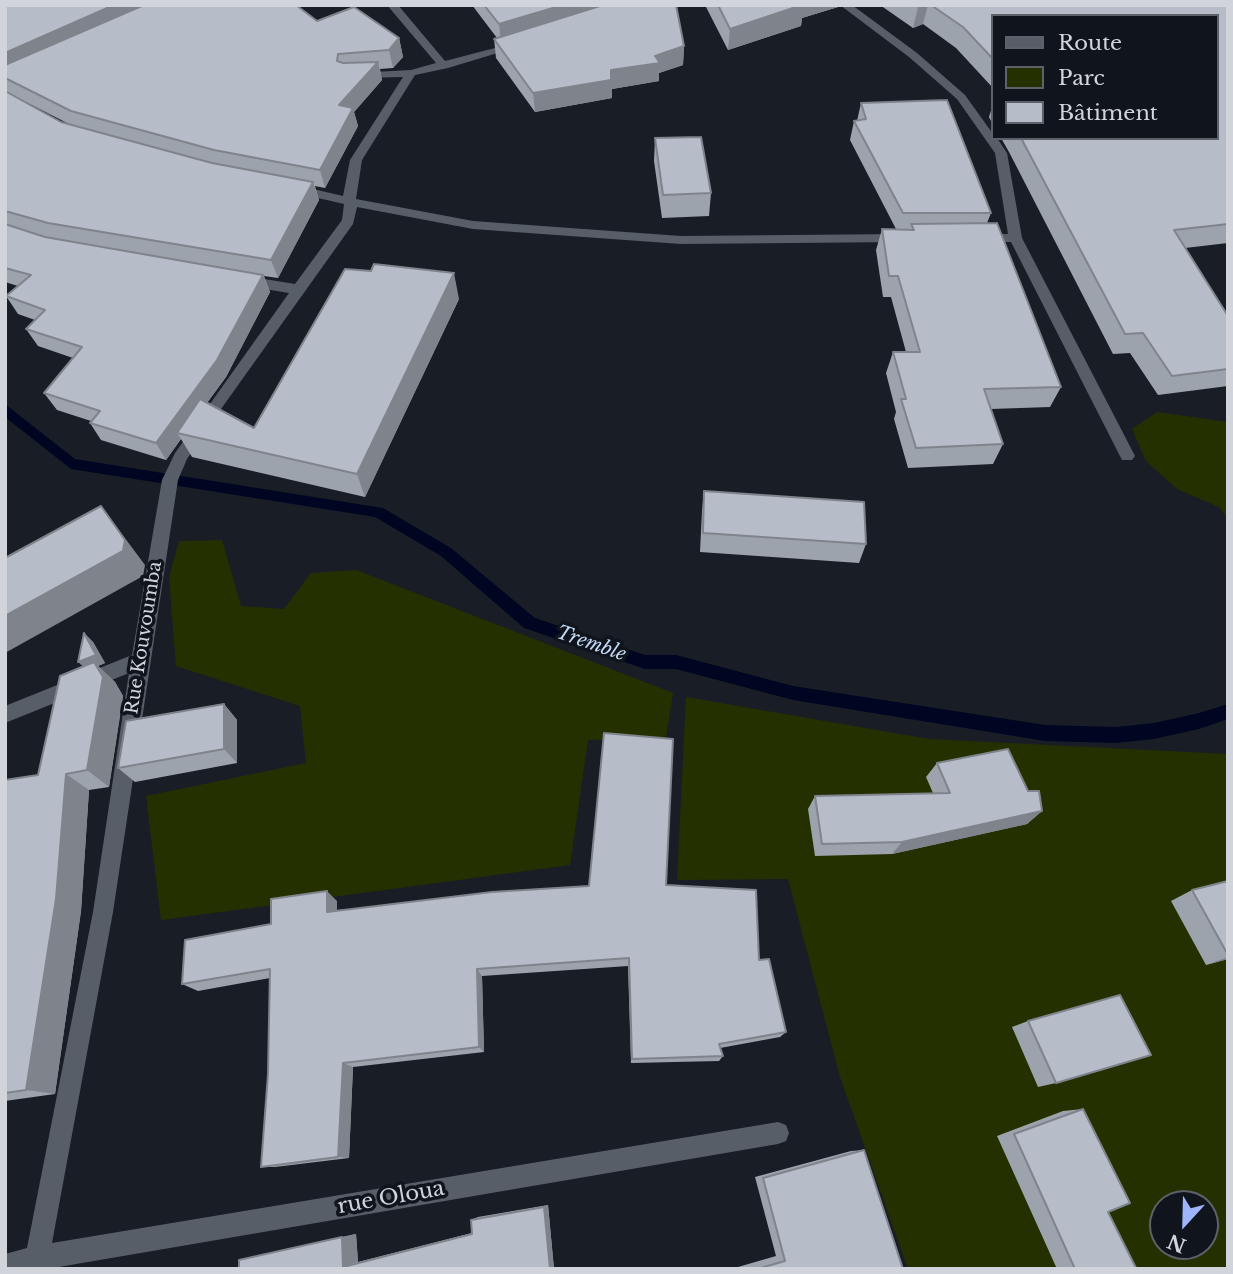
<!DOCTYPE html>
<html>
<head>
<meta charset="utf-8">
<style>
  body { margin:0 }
  #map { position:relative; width:1233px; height:1274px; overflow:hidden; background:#191e26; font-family:"Libre Baskerville",serif }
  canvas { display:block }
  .frame { position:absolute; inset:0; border:7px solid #d1d4da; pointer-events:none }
  .legend { position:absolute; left:991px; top:14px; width:228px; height:126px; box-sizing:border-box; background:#10151d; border:2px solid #5d6169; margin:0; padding:9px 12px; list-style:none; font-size:21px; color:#d1d4da }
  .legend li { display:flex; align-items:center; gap:14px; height:35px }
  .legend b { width:35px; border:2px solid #5d6169 }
  .north { position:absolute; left:1149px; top:1190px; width:70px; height:70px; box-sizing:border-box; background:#10151d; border:2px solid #5d6169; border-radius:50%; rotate:202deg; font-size:19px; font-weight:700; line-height:28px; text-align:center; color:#d1d4da }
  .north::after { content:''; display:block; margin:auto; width:24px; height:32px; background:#9eb4fd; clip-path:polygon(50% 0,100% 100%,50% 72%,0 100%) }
</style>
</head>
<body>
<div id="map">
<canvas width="1233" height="1274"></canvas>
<div class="frame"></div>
<ul class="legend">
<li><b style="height:9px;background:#585e67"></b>Route</li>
<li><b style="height:19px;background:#253000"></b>Parc</li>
<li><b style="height:19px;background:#b6bdc8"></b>Bâtiment</li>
</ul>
<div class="north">N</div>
</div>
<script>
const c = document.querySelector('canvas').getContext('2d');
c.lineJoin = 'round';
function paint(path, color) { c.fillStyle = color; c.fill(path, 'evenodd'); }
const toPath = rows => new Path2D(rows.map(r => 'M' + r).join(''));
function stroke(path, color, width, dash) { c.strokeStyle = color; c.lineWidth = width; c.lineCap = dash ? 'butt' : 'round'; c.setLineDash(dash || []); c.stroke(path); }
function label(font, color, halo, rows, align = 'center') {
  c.font = font + ' "Libre Baskerville",serif'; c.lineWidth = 7; c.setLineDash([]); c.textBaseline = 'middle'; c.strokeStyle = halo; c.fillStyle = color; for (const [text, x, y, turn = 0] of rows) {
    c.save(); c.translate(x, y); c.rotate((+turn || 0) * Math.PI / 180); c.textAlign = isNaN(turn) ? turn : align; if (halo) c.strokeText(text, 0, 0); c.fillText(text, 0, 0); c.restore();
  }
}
const green = toPath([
  [1157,412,1228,422,1228,519,1219,507,1177,489,1146,461,1132,429],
  [222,540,241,606,284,609,311,573,356,570,673,693,666,737,588,740,570,865,161,920,146,796,306,763,300,706,176,666,169,577,179,541],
  [686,697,929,739,1228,754,1228,1269,908,1269,840,1077,788,879,677,880],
  [1163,1204,1205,1204,1205,1246,1163,1246]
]);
const stream = toPath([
  [5,404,75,459,383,508,451,548,535,618,645,655,676,655,793,686,1045,725,1116,727,1154,723,1199,713,1228,704,1228,719,1199,729,1154,739,1116,743,1045,741,793,700,676,669,645,669,524,628,441,556,375,517,71,469,5,417,5,404]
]);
const minor = toPath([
  [387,5,398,5,445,61,518,42,524,45,448,68,415,75,362,160,356,199,473,221,681,236,901,234,908,238,901,242,681,244,473,229,357,207,353,224,206,430,187,459,178,480,113,912,52,1243,778,1122,786,1125,789,1133,786,1141,778,1144,47,1269,5,1269,5,1254,27,1248,93,912,129,673,5,723,5,706,132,655,162,480,175,453,289,293,246,286,239,281,246,276,295,284,342,220,344,204,292,192,290,189,296,185,343,196,350,160,403,77,358,78,352,75,354,73,411,70,436,63,387,5],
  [840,5,852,5,917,53,965,95,993,134,993,138,997,138,1007,153,1022,238,1135,456,1132,460,1122,460,1011,242,981,242,974,238,981,234,1008,234,995,153,957,99,909,57,840,5]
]);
const wall = toPath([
  [5,5,317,21,399,38,403,57,393,68,380,69,382,80,354,112,358,126,325,188,315,186,319,200,278,278,264,276,270,292,226,377,207,403,254,428,459,299,365,497,192,457,181,439,166,460,101,440,90,423,91,421,57,410,44,393,73,358,38,346,26,329,35,320,18,314,6,296,18,286,5,282],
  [18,98,71,125,61,122],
  [472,5,676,5,684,46,683,65,659,73,659,81,612,89,612,98,535,112,496,58,494,39,497,38],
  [705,5,839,5,838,7,802,18,801,26,728,50],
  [880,5,1228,5,1228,243,1185,248,1228,316,1228,386,1158,395,1130,353,1113,354,1009,152,1001,138,1217,138,993,16,993,88,956,48,923,24,913,28],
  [861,103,991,213,987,223,1061,387,1050,407,991,409,1003,444,993,464,908,468,894,419,896,412,886,373,893,352,906,352,891,297,883,297,876,250,882,229,896,229,850,140,854,121,857,121],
  [993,104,993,125,989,117],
  [655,138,711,193,709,216,662,218,654,161],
  [704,491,866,544,859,563,700,552,702,511],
  [84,633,93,642,105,663,98,666,115,682,123,696,109,787,89,790,81,911,55,1094,5,1101,5,780,38,775,83,667],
  [224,704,237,720,237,763,135,782,118,768],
  [937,763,1042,811,1027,824,892,854,815,856,808,809,815,796,933,793,926,777],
  [1228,881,1228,959,1206,965,1171,901,1192,890],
  [666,885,759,960,786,1032,780,1037,720,1048,723,1056,719,1061,631,1063,628,966,482,976,484,1052,353,1067,349,1158,275,1167,261,1167,268,1074,270,978,198,991,182,984,271,924,337,901,337,910],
  [1028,1021,1056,1083,1038,1087,1012,1027],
  [1083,1109,1108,1212,1134,1269,1057,1269,997,1136,1063,1111],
  [864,1150,903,1269,731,1269,776,1256,755,1177,851,1151],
  [548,1205,554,1269,239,1269,239,1260,356,1234,358,1262,472,1233,471,1220,478,1217]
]);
const shadedWall = toPath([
  [114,5,170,5,5,76,5,53],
  [563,5,627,5,501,43,499,24],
  [798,5,839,5,838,7,802,18,801,26,728,50,730,29],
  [923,5,928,5,923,24,913,28,918,7],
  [399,38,403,57,393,68,389,50],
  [684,46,683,65,659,73,659,81,612,89,612,98,535,112,533,93,611,70],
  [378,62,382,80,354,112,358,126,325,188,320,170,339,105],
  [313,182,319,200,278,278,271,260],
  [454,273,459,299,365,497,357,474],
  [263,275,270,292,226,377,184,434,177,433,181,439,166,460,156,443],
  [101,506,145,565,143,576,5,653,5,616],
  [84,633,93,642,105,663,98,666,115,682,123,696,109,787,87,770,87,670,78,662],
  [224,704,237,720,237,763,224,749],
  [66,774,89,790,81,911,55,1094,26,1090],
  [1042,811,1027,824,892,854,902,842],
  [327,891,337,901,337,921,327,912],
  [1228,957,1228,959,1206,965],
  [477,969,482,976,484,1052,479,1047],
  [343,1063,353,1067,349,1158,338,1157],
  [548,1205,554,1269,550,1269,544,1207],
  [356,1234,358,1262,343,1267,342,1237]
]);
const building = toPath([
  [5,5,114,5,5,53,5,5],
  [144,5,296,5,317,21,354,7,399,38,389,50,338,54,337,61,343,63,378,62,339,105,353,108,320,170,214,150,71,111,5,78,5,65,144,5],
  [484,5,563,5,499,24,484,5],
  [603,5,676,5,684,46,655,56,660,63,611,70,611,80,533,93,494,39,603,5],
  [718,5,802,5,730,29,718,5],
  [931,5,1228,5,1228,224,1174,230,1228,316,1228,369,1172,376,1143,333,1125,334,1021,138,1217,138,1217,16,993,16,993,59,963,27,931,5],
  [5,91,61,122,212,163,313,182,271,260,48,223,5,211,5,91],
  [947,100,991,213,903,213,854,121,866,119,861,103,947,100],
  [701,137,711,193,663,195,655,138,701,137],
  [997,223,1061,387,984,389,1003,444,916,448,901,399,906,399,893,352,920,352,898,276,889,276,882,229,914,230,911,224,997,223],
  [5,224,45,237,263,275,217,360,156,443,90,423,100,411,44,393,82,347,26,329,45,310,6,296,31,275,5,268,5,224],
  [374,264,454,273,357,474,177,433,200,399,254,428,345,269,371,271,374,264],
  [704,491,864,502,866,544,703,533,704,491],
  [101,506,125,540,123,551,5,616,5,558,101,506],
  [84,633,96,655,78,662,84,633],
  [94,662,103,677,87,770,66,774,56,899,26,1090,5,1093,5,780,38,775,60,676,94,662],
  [224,704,224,749,118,768,126,721,224,704],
  [604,733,673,739,666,885,756,890,759,960,769,959,786,1032,719,1044,723,1056,632,1059,629,958,477,969,479,1047,343,1063,338,1157,261,1167,268,1074,270,969,182,984,185,940,271,924,271,899,327,891,327,912,492,892,589,886,604,733],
  [1008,749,1028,791,1039,791,1042,811,902,842,822,844,815,796,950,793,937,763,1008,749],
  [1228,881,1228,955,1192,890,1228,881],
  [1120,995,1151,1055,1056,1083,1028,1021,1120,995],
  [1083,1109,1130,1203,1108,1212,1136,1268,1134,1269,1075,1269,1014,1134,1083,1109],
  [864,1150,903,1269,757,1269,785,1261,763,1178,864,1150],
  [544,1207,550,1269,239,1269,239,1260,342,1237,343,1267,472,1234,471,1220,544,1207]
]);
const streetNames = [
  ["Rue Kouvoumba",144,638,-81]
];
const waterNames = [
  ["Tremble",591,644,19]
];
const nearStreetnames = [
  ["rue Oloua",391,1198,-10]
];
paint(green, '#253000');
paint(stream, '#000621');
paint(minor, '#585e67');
paint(wall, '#9da3ac');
paint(shadedWall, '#7f848c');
paint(building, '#b6bdc8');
stroke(building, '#7f848c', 2);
label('18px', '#d1d4da', '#10151d', streetNames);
label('italic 19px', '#c2daf5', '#10151d', waterNames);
label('21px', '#d1d4da', '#10151d', nearStreetnames);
</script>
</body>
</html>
